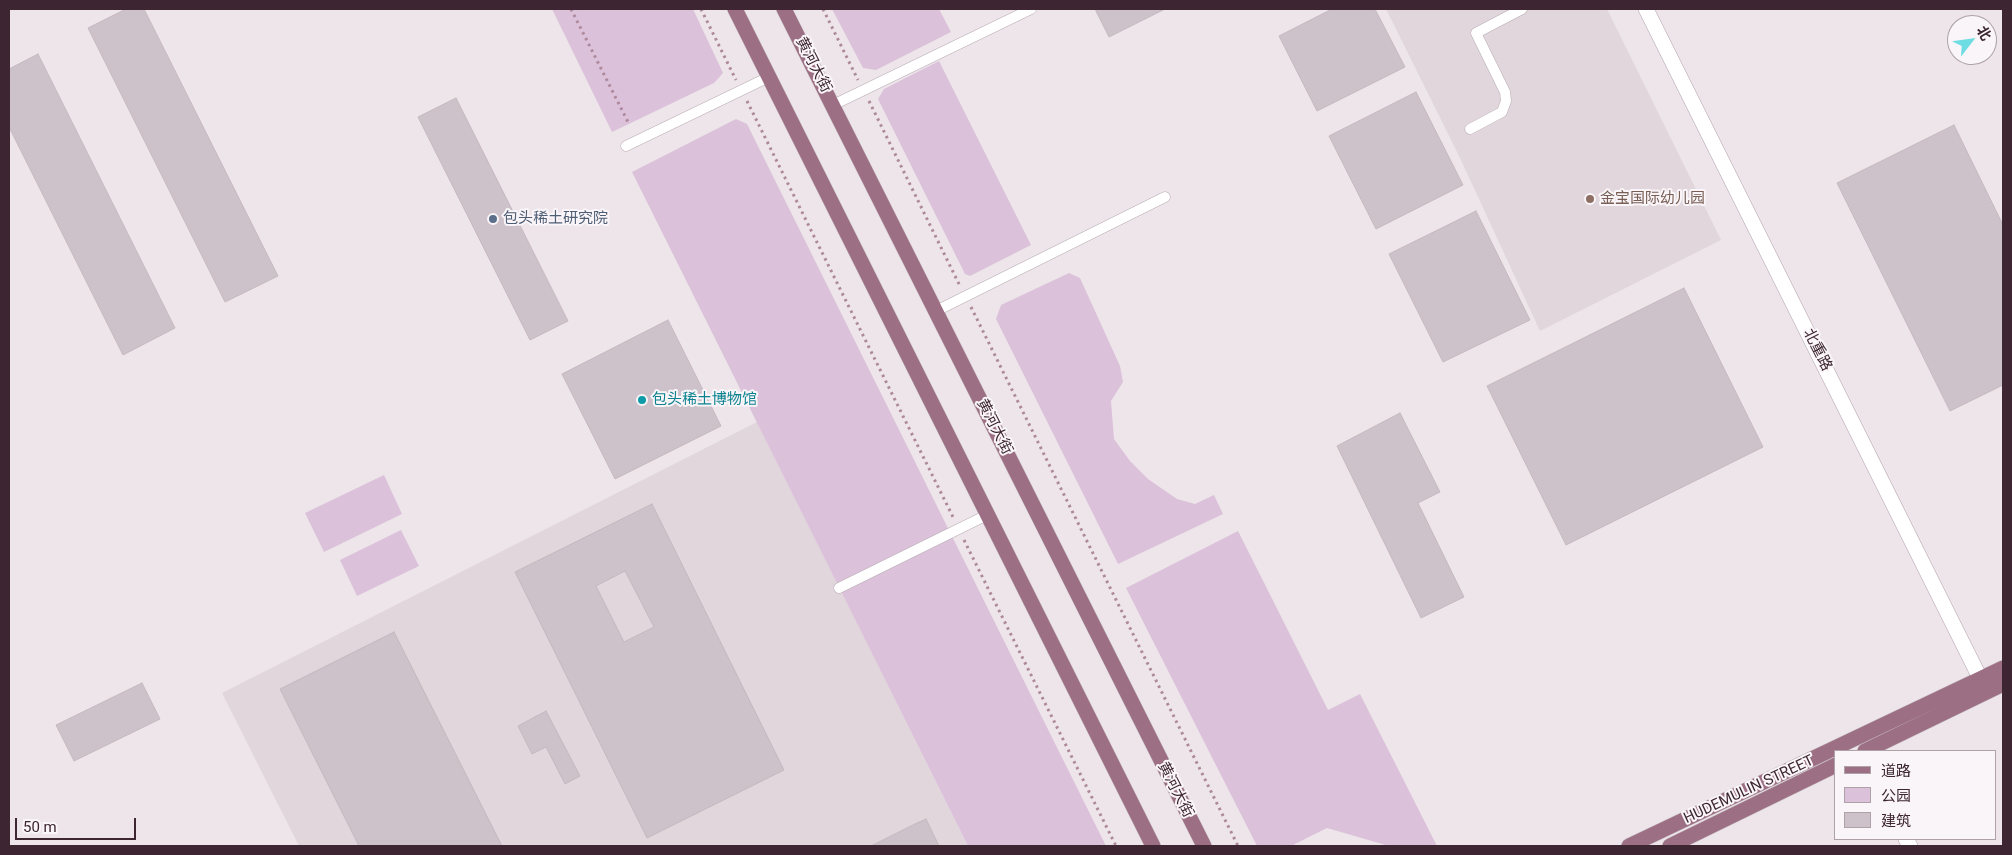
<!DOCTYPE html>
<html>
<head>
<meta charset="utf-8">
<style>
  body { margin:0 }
  #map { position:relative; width:2012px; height:855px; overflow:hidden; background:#ede5ea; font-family:Roboto,"Noto Sans SC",sans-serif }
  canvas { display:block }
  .frame { position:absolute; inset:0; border:10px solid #3d2631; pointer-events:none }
  .legend { position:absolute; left:1834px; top:750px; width:162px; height:90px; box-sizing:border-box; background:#f9f5f8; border:1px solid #aea2a8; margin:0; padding:6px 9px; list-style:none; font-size:15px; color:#3d2631 }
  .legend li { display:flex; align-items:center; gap:10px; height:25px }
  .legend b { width:25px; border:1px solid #aea2a8 }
  .north { position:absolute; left:1947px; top:15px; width:50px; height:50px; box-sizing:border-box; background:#f9f5f8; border:1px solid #aea2a8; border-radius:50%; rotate:60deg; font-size:14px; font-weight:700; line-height:20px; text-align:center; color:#3d2631 }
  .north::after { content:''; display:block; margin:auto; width:18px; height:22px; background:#6ddce3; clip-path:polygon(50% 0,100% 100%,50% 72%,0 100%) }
  .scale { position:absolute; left:15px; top:818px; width:121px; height:22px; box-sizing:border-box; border:2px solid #3d2631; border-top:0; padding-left:6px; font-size:15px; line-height:18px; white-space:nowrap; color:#3d2631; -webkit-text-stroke:4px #f9f5f8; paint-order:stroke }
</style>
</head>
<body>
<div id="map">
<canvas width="2012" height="855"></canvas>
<div class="frame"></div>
<ul class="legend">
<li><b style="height:6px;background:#9d6f84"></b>道路</li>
<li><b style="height:14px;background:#dbc1d9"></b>公园</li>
<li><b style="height:14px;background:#cdc2c9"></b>建筑</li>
</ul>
<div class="north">北</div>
<div class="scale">50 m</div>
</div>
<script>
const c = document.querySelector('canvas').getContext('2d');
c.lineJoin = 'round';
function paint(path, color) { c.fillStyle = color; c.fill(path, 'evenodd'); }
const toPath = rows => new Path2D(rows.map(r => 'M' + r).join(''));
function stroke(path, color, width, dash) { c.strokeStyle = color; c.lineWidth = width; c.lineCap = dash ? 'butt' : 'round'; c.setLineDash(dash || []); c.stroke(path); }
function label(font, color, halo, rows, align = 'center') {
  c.font = font + ' Roboto,"Noto Sans SC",sans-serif'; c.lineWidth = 4; c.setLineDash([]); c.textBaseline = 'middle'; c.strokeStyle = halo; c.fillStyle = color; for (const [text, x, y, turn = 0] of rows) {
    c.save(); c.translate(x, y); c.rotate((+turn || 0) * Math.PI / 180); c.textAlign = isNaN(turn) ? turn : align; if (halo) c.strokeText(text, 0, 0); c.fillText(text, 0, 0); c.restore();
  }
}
const built = toPath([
  [1386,9,1607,9,1721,240,1540,331,1460,158],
  [757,422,968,846,299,846,222,693]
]);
const green = toPath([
  [552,9,693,9,723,73,714,83,612,132],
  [832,9,939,9,951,32,876,70,863,68],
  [939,61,1031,245,970,276,965,274,878,99,884,89],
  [736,119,747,124,1106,846,968,846,632,172],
  [1069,273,1080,278,1120,366,1123,382,1111,401,1114,439,1130,461,1148,479,1177,499,1195,504,1214,495,1223,514,1118,564,996,319,1001,305],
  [384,475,402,514,324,552,305,513],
  [401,530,419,566,357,596,340,560],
  [1238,531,1328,710,1360,694,1437,846,1389,846,1327,828,1291,846,1257,846,1126,588]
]);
const building = toPath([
  [126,9,144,9,278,276,225,302,88,28,126,9],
  [1095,9,1165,9,1109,37,1095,9],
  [1332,9,1375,9,1405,67,1317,111,1279,36,1332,9],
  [38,54,175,328,123,355,9,127,9,69,38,54],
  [1416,92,1463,185,1376,229,1329,136,1416,92],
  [456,98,568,321,530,340,418,117,456,98],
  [1954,125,2003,225,2003,385,1950,411,1837,183,1954,125],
  [1476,211,1530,320,1443,362,1389,254,1476,211],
  [1684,288,1763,447,1566,545,1487,386,1684,288],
  [668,320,721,426,615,479,562,374,668,320],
  [1400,413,1440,492,1418,503,1464,597,1421,618,1337,446,1400,413],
  [652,504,784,770,647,838,515,572,652,504],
  [625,571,654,627,624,642,596,586,625,571],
  [394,632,502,846,359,846,280,689,394,632],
  [142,683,160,719,74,761,56,725,142,683],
  [546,711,580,776,565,784,546,747,532,754,518,726,546,711],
  [926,819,939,846,871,846,915,824,926,819]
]);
const path = toPath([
  [571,9,629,124],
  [701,9,736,80],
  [823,9,858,80],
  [747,101,954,519],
  [869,101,960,286],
  [971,307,1238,846],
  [964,540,1116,846]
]);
const lane = toPath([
  [833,105,1031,9],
  [1470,129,1502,112,1506,101,1505,92,1476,33,1522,9],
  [626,146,769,77],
  [936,311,1165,197],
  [839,588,987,515]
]);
const secondary = toPath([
  [1646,9,1986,690],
  [1906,839,1910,846]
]);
const primary = toPath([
  [735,9,1153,846],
  [784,9,1204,846],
  [1865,751,2003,684],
  [1629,846,2003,668],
  [1670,846,1836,765]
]);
const markers = [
  [1590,199,5,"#8d6e63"],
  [493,219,5,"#5c6f8a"],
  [642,400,5,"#0f9aa8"]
];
const streetNames = [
  ["黄河大街",813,65,63],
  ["北重路",1817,350,63],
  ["黄河大街",994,427,63],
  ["黄河大街",1175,790,63],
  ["HUDEMULIN STREET",1749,790,-25]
];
const educationNames = [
  ["金宝国际幼儿园",1600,199]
];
const serviceNames = [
  ["包头稀土研究院",503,219]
];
const cultureNames = [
  ["包头稀土博物馆",652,400]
];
paint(built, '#e0d6dc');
paint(green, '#dbc1d9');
paint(building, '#cdc2c9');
stroke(building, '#c6b8c0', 1);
stroke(lane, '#b8acb2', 11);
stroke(secondary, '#b4a2ac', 16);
stroke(primary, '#c9c2c5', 16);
stroke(path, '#ad899b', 3, [2.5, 4]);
stroke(lane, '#fff', 10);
stroke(secondary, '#fff', 15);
stroke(primary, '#9d6f84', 15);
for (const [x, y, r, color] of markers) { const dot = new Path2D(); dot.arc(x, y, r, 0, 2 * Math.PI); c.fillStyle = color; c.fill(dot); stroke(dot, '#f9f5f8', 2); }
label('15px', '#3d2631', '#f9f5f8', streetNames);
label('15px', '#785e54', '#f9f5f8', educationNames, 'left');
label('15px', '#4e5e75', '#f9f5f8', serviceNames, 'left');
label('15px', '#0d838f', '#f9f5f8', cultureNames, 'left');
</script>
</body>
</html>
